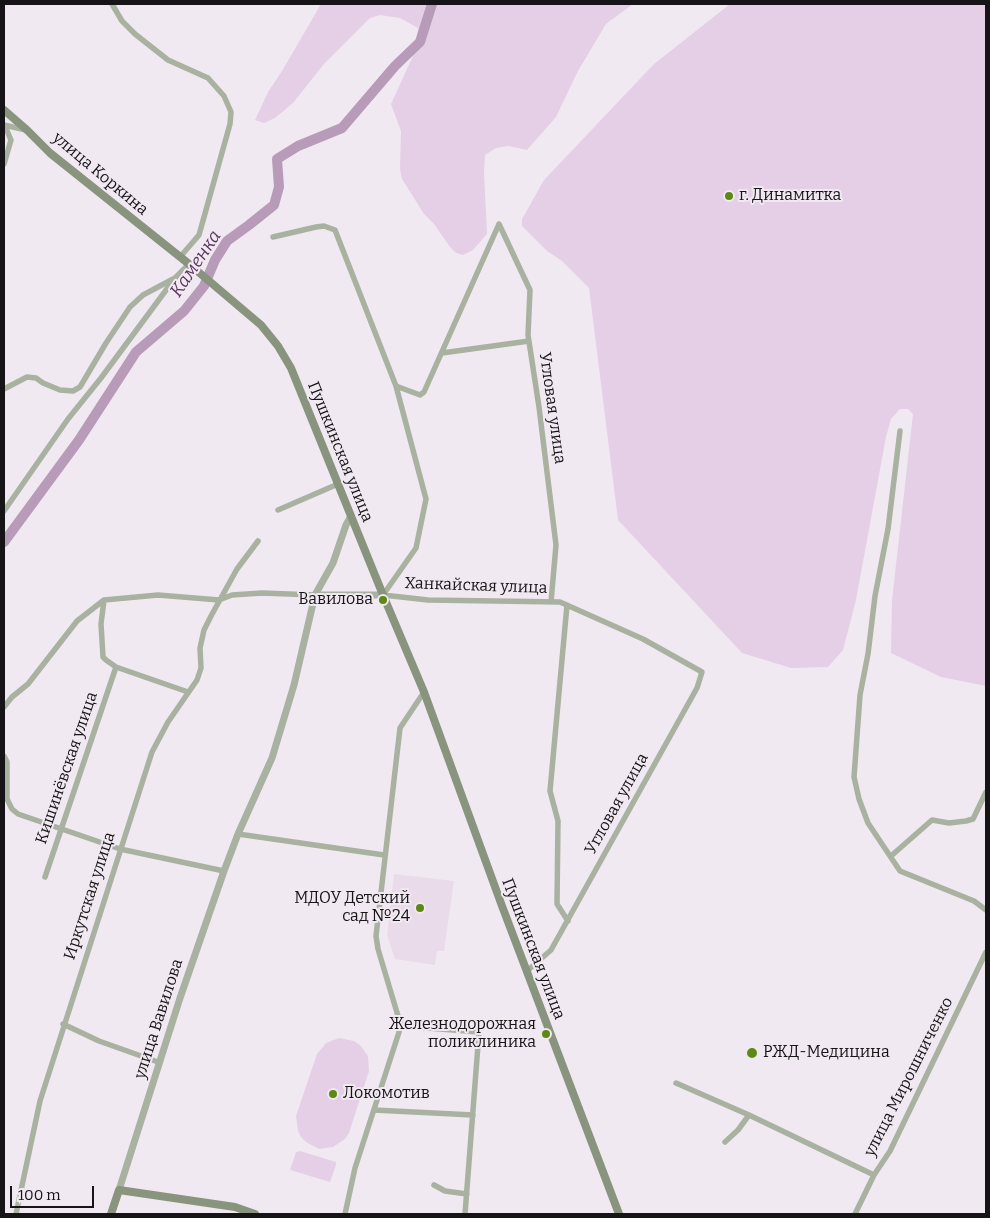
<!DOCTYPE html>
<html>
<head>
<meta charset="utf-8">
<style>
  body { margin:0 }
  #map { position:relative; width:990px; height:1218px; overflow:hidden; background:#f1e9f1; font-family:Bitter,serif }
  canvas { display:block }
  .frame { position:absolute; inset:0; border:5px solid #161416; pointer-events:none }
  .scale { position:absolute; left:10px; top:1186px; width:84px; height:22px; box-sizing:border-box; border:2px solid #161416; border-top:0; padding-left:6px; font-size:15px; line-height:18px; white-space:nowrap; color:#161416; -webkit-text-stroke:4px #f1e9f1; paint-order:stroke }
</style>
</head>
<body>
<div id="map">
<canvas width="990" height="1218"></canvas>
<div class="frame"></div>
<div class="scale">100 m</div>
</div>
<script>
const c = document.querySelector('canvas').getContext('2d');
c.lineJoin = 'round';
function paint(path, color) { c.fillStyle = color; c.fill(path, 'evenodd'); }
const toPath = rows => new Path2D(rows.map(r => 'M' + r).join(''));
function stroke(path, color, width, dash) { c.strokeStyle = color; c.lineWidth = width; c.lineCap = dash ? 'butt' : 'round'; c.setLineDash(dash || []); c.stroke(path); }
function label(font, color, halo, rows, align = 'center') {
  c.font = font + ' Bitter,serif'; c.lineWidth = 4; c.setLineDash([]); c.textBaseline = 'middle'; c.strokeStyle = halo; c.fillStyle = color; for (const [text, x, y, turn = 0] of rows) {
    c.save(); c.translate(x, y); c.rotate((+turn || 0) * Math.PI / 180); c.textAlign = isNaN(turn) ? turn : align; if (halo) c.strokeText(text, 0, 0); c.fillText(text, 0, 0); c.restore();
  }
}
const built = toPath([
  [394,874,454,881,444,951,437,951,435,965,395,959,387,935]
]);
const green = toPath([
  [321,4,633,4,606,24,578,71,556,117,527,150,508,146,496,148,485,155,484,173,487,234,473,250,463,255,456,253,450,247,434,224,424,214,402,179,400,169,401,131,391,104,417,47,418,28,400,18,380,15,370,18,324,64,293,103,275,118,264,123,255,120,268,92,282,71],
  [730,4,986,4,986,686,941,677,891,653,892,600,913,414,908,409,900,409,891,419,886,437,856,600,843,650,828,667,791,668,742,653,618,520,589,288,562,261,547,251,522,226,522,219,544,180,654,64],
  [339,1038,354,1041,360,1045,368,1056,369,1071,349,1133,345,1139,333,1147,319,1149,306,1142,301,1137,298,1131,296,1116,317,1054,326,1043],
  [300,1151,336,1162,336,1165,330,1182,290,1170,296,1152]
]);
const river = toPath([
  [4,542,79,440,136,352,184,311,204,286,215,260,227,241,249,225,274,205,279,187,277,159,298,146,342,128,395,66,420,42,432,4]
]);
const minor = toPath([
  [112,4,122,21,135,34,168,60,208,78,224,96,231,112,230,124,199,235,180,257],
  [4,125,26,130],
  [4,164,11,140,5,126],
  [499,224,530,290,528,335,539,407,556,545,551,602],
  [273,237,316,227,324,226,335,230,396,386,426,499,416,548,383,595,428,600,560,602,643,639,702,672,697,688,551,950,527,971],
  [442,353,529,341],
  [396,386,420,395,424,392,499,224],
  [4,389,27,377,36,378,43,383,60,390,73,391,80,387,106,343,130,307,143,295,173,279],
  [900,431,888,529,875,596,868,654,860,695,854,777,859,799,868,823,900,871,974,901,986,910],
  [278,510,338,484],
  [4,511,68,419,101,378,175,278,189,264],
  [104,600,101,624,103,657,106,660,116,667,188,692],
  [567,605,550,791,558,821,557,904,568,921],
  [4,707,12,697,28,684,77,621,104,600,158,595,219,600,232,595,262,593,315,595],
  [4,756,7,762,7,799,12,809,18,814,120,849,224,871],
  [238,834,384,855],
  [891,856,932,820,949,823,966,821,973,819,986,792],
  [45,877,116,667],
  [63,1024,99,1041,158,1062],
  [401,1026,479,1032,465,1214],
  [676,1083,749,1115,874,1175],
  [374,1110,473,1115],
  [725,1142,738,1130,749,1115],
  [434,1185,445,1191,467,1194],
  [16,1214,40,1101,152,752,168,722,197,680,201,668,200,648,204,630,211,616,237,569,258,541],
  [345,1214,355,1168,401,1026,378,949,376,936,400,728,424,692],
  [855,1214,874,1175,890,1151,986,952]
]);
const tertiary = toPath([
  [315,595,383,595],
  [119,1190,180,998,224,871,238,834,272,758,294,685,315,595,333,563,346,525,351,516]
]);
const secondary = toPath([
  [4,110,27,130,50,153,189,264,261,325,278,346,291,368,383,595,424,692,502,906,619,1214],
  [111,1214,119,1190,235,1207,255,1214]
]);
const markers = [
  [729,196,5,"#5e8814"],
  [383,600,5,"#5e8814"],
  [420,908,5,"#5e8814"],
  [546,1034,5,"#5e8814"],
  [752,1053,6,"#5e8814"],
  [333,1094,5,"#5e8814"]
];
const streetNames = [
  ["улица Коркина",100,174,40],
  ["Угловая улица",552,408,82],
  ["Пушкинская улица",340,452,68],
  ["Ханкайская улица",476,586,2],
  ["Кишинёвская улица",67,768,-71],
  ["Угловая улица",617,804,-61],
  ["Иркутская улица",90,896,-72],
  ["Пушкинская улица",533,949,69],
  ["улица Вавилова",159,1019,-72],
  ["улица Мирошниченко",909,1077,-63]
];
const poiNames = [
  ["г. Динамитка",739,196],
  ["Вавилова",373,600,"right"],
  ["МДОУ Детский",410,899,"right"],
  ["сад №24",410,917,"right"],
  ["Железнодорожная",536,1025,"right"],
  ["поликлиника",536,1043,"right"],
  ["РЖД-Медицина",763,1053],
  ["Локомотив",343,1094]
];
const waterNames = [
  ["Каменка",196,264,-56]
];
paint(built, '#e9dbea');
paint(green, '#e5cfe6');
stroke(river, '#b79bb9', 10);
stroke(minor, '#a9b1a1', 5.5);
stroke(tertiary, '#a9b1a1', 7);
stroke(secondary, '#88947d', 8);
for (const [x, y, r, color] of markers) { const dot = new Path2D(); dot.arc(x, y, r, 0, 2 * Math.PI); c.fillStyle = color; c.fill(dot); stroke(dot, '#f1e9f1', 2); }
label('16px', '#161416', '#f1e9f1', streetNames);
label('16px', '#161416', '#f1e9f1', poiNames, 'left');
label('italic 18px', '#5a345e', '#f1e9f1', waterNames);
</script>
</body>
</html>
